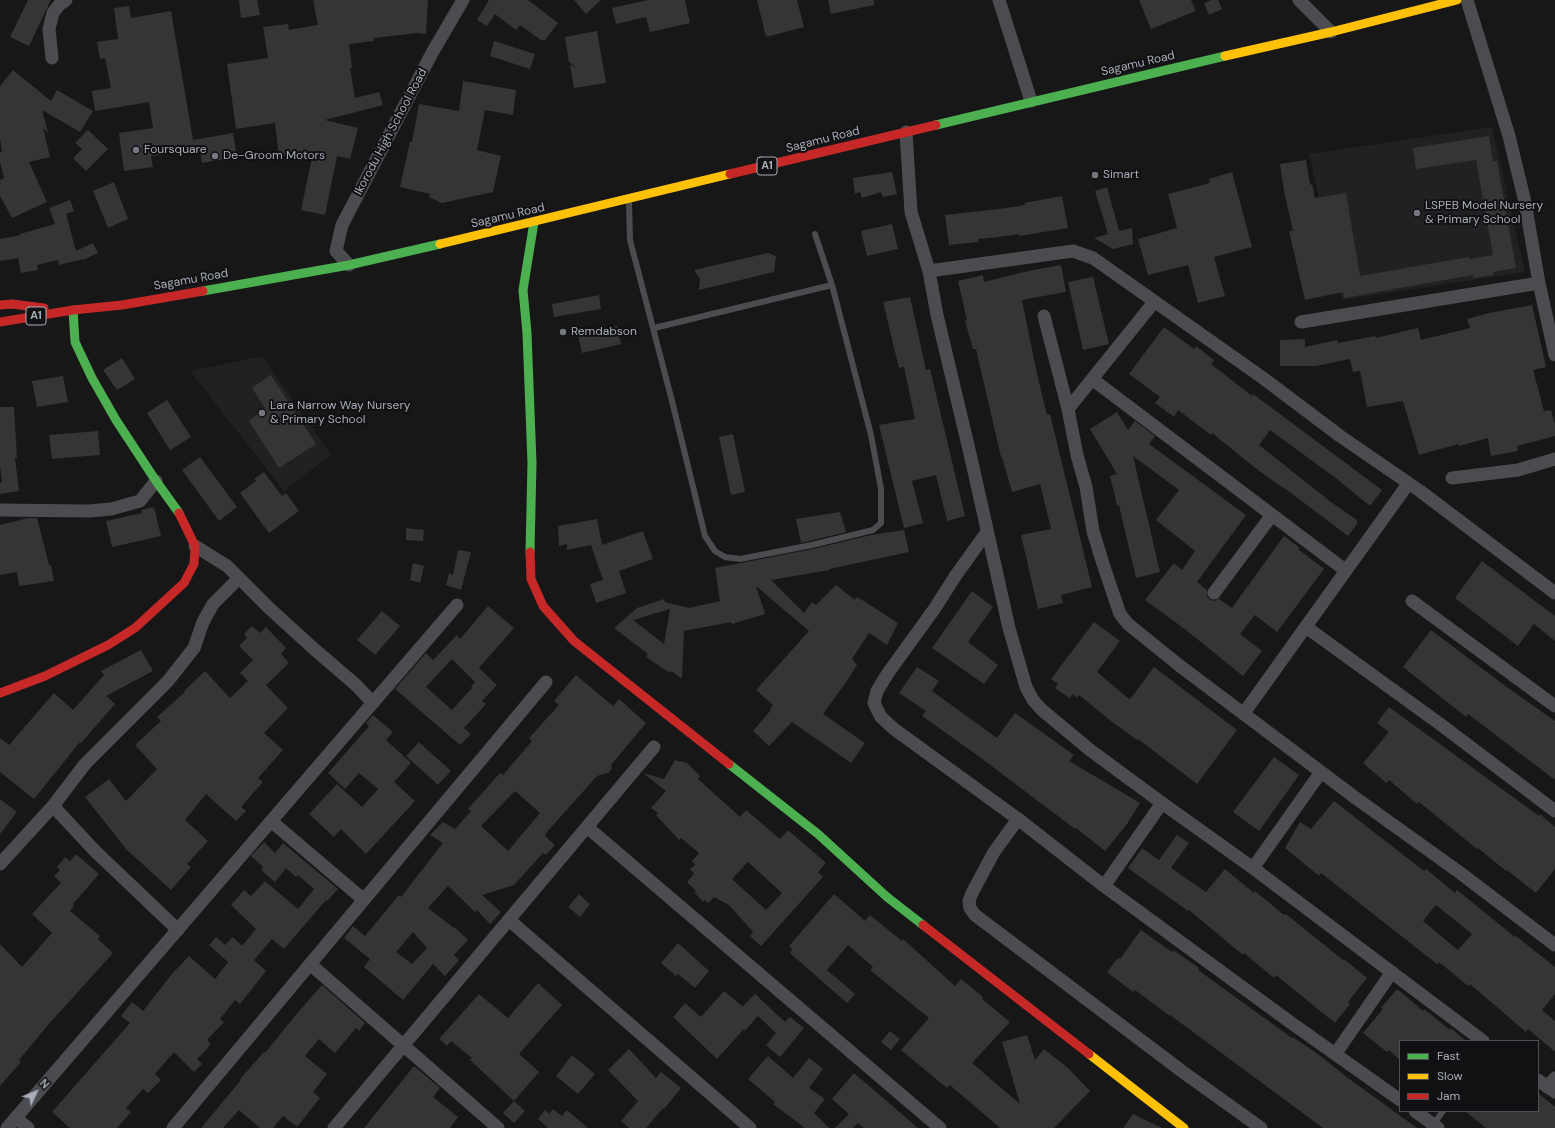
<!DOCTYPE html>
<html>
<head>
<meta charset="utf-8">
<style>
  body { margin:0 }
  #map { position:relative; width:1555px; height:1128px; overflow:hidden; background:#171717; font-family:"DM Sans",sans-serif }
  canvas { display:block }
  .legend { position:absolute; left:1399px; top:1040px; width:140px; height:72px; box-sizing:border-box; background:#111113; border:1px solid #4d4f55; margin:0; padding:5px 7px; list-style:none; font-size:12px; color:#a8adb8 }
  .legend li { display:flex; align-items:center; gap:8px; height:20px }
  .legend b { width:20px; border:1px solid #4d4f55 }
  .north { position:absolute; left:16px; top:1072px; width:40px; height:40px; -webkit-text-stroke:3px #111113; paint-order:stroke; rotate:46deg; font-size:11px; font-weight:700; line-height:16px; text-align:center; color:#a8adb8 }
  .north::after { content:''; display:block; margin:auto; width:14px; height:18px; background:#a8adb8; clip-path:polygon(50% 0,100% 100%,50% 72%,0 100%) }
</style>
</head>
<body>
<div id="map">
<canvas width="1555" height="1128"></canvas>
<ul class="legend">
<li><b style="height:5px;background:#4caf50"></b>Fast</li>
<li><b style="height:5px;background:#ffc107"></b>Slow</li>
<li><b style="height:5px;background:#c62828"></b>Jam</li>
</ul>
<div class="north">N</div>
</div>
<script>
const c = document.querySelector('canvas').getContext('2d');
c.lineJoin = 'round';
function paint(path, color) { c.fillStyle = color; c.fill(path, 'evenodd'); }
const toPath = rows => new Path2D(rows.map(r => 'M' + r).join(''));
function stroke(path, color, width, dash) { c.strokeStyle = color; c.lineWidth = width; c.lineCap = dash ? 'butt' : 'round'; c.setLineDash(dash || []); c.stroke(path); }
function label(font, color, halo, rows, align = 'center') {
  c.font = font + ' "DM Sans",sans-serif'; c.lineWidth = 4; c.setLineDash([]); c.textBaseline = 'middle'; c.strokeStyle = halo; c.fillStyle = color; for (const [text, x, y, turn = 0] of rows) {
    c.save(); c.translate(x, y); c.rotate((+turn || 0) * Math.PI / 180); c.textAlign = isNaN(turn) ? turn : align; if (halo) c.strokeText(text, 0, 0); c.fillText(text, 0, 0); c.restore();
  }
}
const built = toPath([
  [1492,127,1525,272,1342,300,1309,154],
  [262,356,331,455,284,491,190,371]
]);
const building = toPath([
  [28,0,51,0,29,46,10,37],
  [239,0,257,0,260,15,241,18],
  [313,0,428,0,426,34,417,33,374,38,374,41,349,44,352,68,350,68,355,98,379,92,383,105,325,120,358,128,350,159,337,156,325,215,301,210,313,153,279,156,275,123,236,129,227,64,268,58,263,27,288,24,289,30,318,25],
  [489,0,528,0,558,23,545,40,541,40,520,25,516,30,495,14,487,26,477,20],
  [574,0,601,0,586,14],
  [648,0,685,0,690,23,650,32,646,17,616,24,612,8],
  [757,0,797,0,804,27,766,37],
  [828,0,874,0,874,5,831,14],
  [1139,0,1191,0,1196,11,1151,29],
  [1212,0,1218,0,1222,9,1209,15,1204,3],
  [129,6,131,18,171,11,193,140,233,133,237,157,202,163,200,151,180,154,180,153,151,156,153,167,124,171,119,133,153,128,149,102,95,111,92,91,111,88,105,58,100,59,97,42,118,39,114,8],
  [597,31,606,83,574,88,570,65,577,68,569,62,565,37],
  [494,41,535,54,530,69,490,56],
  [13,70,51,101,57,90,93,111,80,132,42,110,48,133,43,128,50,157,29,162,47,202,12,218,0,196,0,180,4,178,0,162,0,152,2,152,0,138,0,86],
  [463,81,516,90,513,115,485,110,477,150,501,156,493,192,442,203,429,197,430,194,400,187,410,142,412,142,419,104,459,111],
  [88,130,108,149,86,171,73,158,82,149,75,143],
  [1489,136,1493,161,1497,161,1516,268,1493,272,1494,275,1473,278,1473,275,1344,298,1343,292,1305,300,1289,231,1293,231,1284,191,1280,164,1306,160,1310,185,1312,184,1315,198,1346,193,1360,276,1469,257,1470,259,1493,255,1476,160,1416,169,1413,148],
  [892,172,897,194,883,197,881,192,862,198,860,192,855,194,853,178],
  [1232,172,1252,247,1214,257,1225,296,1198,303,1188,265,1148,275,1138,239,1177,228,1168,194,1210,183,1209,179],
  [114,182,128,219,108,228,93,191],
  [1107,187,1119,231,1132,228,1133,244,1113,249,1094,238,1108,234,1095,191],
  [1062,196,1068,228,1019,236,1019,234,998,237,978,239,978,242,949,245,945,215,1007,208,1025,205,1024,203],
  [70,200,74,211,66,214,76,251,93,243,98,253,83,260,83,259,59,265,58,260,37,265,38,270,21,273,18,258,0,261,0,239,21,235,20,234,55,224,49,208],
  [892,224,898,249,867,256,861,231],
  [768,253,776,256,774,272,699,290,700,279,694,270],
  [1061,265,1066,292,1022,300,1037,374,1047,415,1050,414,1092,587,1061,595,1063,603,1038,609,1021,535,1051,529,1040,484,1012,492,1002,457,1001,457,976,349,973,349,965,321,967,320,958,281,983,275,984,282,1028,271],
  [1093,277,1109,344,1083,350,1068,282],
  [599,295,601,309,554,317,552,304],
  [910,297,926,370,930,369,965,516,947,521,936,475,912,481,923,523,904,528,879,425,915,419,904,367,899,368,883,302],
  [1532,305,1546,367,1533,370,1544,411,1551,410,1555,424,1555,436,1517,446,1518,451,1491,456,1488,438,1459,446,1458,444,1419,455,1403,401,1367,407,1360,371,1353,372,1350,359,1316,366,1280,366,1280,340,1305,339,1305,347,1337,340,1338,343,1375,336,1376,338,1418,328,1421,340,1470,328,1467,319,1489,313],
  [617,326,621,344,582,353,578,335],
  [1164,327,1194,349,1196,346,1214,360,1211,364,1252,396,1253,394,1382,490,1370,506,1337,479,1270,430,1259,445,1331,502,1357,520,1357,524,1348,536,1283,487,1283,488,1254,467,1212,433,1211,435,1178,410,1174,417,1155,403,1160,397,1129,374],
  [122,358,135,379,117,390,103,370],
  [271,375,316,444,279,468,249,421,265,408,252,388],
  [63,376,68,402,37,407,32,381],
  [167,400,191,437,170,450,147,413],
  [0,407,14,407,17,458,15,458,19,491,0,494,0,483,2,482,0,466],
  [1117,412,1128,430,1135,421,1155,436,1149,444,1246,515,1197,582,1207,590,1207,596,1209,599,1213,601,1219,599,1232,608,1284,536,1300,548,1298,549,1324,569,1277,632,1255,615,1240,634,1262,651,1243,676,1186,630,1145,600,1174,563,1182,570,1195,551,1156,520,1179,490,1133,456,1160,572,1136,578,1119,505,1117,505,1110,476,1117,474,1090,429],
  [98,431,100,455,52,459,49,435],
  [733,434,745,492,731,495,719,437],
  [200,457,237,507,219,521,182,470],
  [264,472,282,496,286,493,299,511,269,533,240,493,256,481,254,479],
  [154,507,161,536,112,547,106,521,142,513,141,510],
  [840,512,846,532,801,543,796,519],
  [28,518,37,518,49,565,51,565,54,581,19,586,17,572,0,575,0,525],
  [597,519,602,545,643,531,653,559,619,571,626,593,596,603,590,584,603,580,591,545,567,550,567,544,559,546,558,526],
  [406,528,424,530,423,541,406,540],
  [904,530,909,552,829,569,830,570,771,580,804,613,812,602,816,605,836,585,855,600,856,597,864,601,898,623,887,645,869,633,852,659,857,665,847,681,823,714,865,743,851,763,792,722,769,746,753,731,771,710,770,709,773,705,756,690,809,631,756,586,765,614,732,624,731,622,684,631,682,679,672,671,670,673,646,657,648,654,614,628,637,608,664,599,665,602,689,608,720,601,715,568,813,549,871,535],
  [670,609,664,644,633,620],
  [458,550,471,552,461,590,446,585,449,573,453,575],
  [1482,561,1555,616,1555,641,1534,624,1518,646,1455,598],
  [413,563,424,566,420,583,410,580],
  [972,591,993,607,968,642,998,665,984,684,932,648],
  [488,606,514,628,479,668,497,685,482,701,486,704,464,728,471,734,460,745,395,689,426,653,433,660,457,635,460,639],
  [452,659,475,682,471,687,472,688,452,710,426,687],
  [382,611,400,626,375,655,357,640],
  [1094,622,1120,641,1097,672,1129,699,1131,698,1154,667,1237,730,1197,784,1138,739,1137,740,1111,721,1079,695,1077,698,1073,694,1069,698,1055,688,1058,684,1051,679],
  [252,626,260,633,266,627,286,648,281,654,289,663,266,685,288,708,264,733,283,750,258,778,263,782,241,807,246,811,236,821,206,794,185,820,208,841,187,864,191,867,171,890,126,849,85,797,109,779,126,801,157,769,135,745,161,721,157,717,185,692,184,691,205,671,230,698,248,681,240,673,253,660,239,646,247,638,244,634],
  [1431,630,1504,685,1555,721,1555,780,1468,714,1466,717,1403,667],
  [141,650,153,671,106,696,115,704,81,743,80,742,34,799,0,772,0,738,9,745,54,693,73,710,104,675,101,671],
  [917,667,939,681,932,691,997,738,1015,713,1074,755,1069,761,1140,803,1127,824,1105,851,1076,828,1075,829,977,755,922,716,926,711,899,693],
  [576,675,613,706,619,699,646,723,611,765,612,769,608,773,597,776,546,833,547,833,545,836,555,845,546,855,543,853,514,885,482,895,501,912,490,924,477,910,475,912,448,886,428,908,454,928,454,927,468,940,454,955,459,960,445,976,433,964,403,1000,364,967,370,959,344,938,353,926,365,936,399,895,401,897,443,843,430,835,443,822,455,829,471,811,468,809,500,773,503,775,532,741,529,738,559,705,554,701],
  [515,791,540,813,508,851,481,826],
  [413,932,427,948,412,964,396,952],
  [1389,707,1539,816,1540,814,1555,827,1555,869,1536,893,1507,870,1506,871,1478,848,1477,849,1419,802,1417,804,1389,780,1386,783,1363,763,1389,732,1377,723],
  [373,715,393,732,386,740,411,763,394,782,415,801,366,854,341,829,334,837,309,814,337,784,362,807,378,789,359,773,345,789,328,773,369,726,366,723],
  [419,742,451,771,438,785,406,756],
  [1274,757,1299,775,1259,831,1233,812],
  [675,760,687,763,700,776,698,779,740,817,746,810,780,839,788,830,826,863,818,872,823,877,761,946,750,936,753,932,729,905,714,897,708,903,705,900,703,902,694,892,696,891,687,882,694,874,690,869,695,865,692,861,699,853,681,838,679,840,656,815,658,813,651,808,666,791,643,773,664,779],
  [748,862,782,893,766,910,732,879],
  [0,799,17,812,0,834],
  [1334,801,1424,871,1426,869,1455,893,1457,890,1515,937,1516,936,1555,967,1555,994,1542,1010,1555,1021,1555,1052,1528,1029,1526,1032,1470,984,1468,986,1439,962,1437,964,1321,873,1319,876,1285,848,1300,822,1311,829],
  [1436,905,1472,934,1458,950,1423,921],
  [1177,835,1189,843,1171,868,1206,892,1225,869,1254,893,1255,891,1284,915,1286,914,1343,960,1344,959,1367,978,1348,1002,1350,1004,1335,1023,1276,975,1274,978,1244,953,1243,955,1189,910,1188,911,1128,868,1142,848,1159,860],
  [264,842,275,853,283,843,338,889,327,901,326,900,284,949,272,939,254,960,266,971,240,1004,235,1000,220,1019,224,1022,207,1040,211,1044,208,1046,209,1047,197,1059,202,1064,194,1072,174,1052,155,1074,161,1080,148,1093,143,1089,126,1108,131,1112,117,1128,70,1128,52,1112,130,1023,121,1016,132,1002,143,1011,171,975,189,956,215,979,228,962,209,945,216,937,225,945,233,937,242,946,256,929,231,905,244,890,251,896,265,881,298,909,314,889,298,875,296,877,286,868,275,882,261,870,263,867,251,856],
  [76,854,99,874,73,904,74,906,70,911,100,936,98,939,113,953,48,1025,19,1060,21,1062,0,1086,0,944,22,967,52,933,32,914,61,883,54,876,60,870,57,867,65,857,70,861],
  [579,894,590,904,580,917,568,907],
  [834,894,865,921,870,915,902,941,903,939,955,986,961,979,983,997,982,999,1010,1022,972,1063,1020,1104,1002,1042,1027,1035,1035,1060,1044,1049,1068,1068,1090,1091,1054,1128,1000,1128,950,1085,947,1088,901,1050,929,1018,870,970,873,967,848,945,827,970,855,994,847,1003,790,953,792,949,789,946],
  [1141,930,1172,952,1173,950,1199,968,1198,970,1292,1038,1293,1037,1319,1055,1348,1078,1417,1128,1323,1128,1170,1015,1170,1016,1135,990,1133,992,1107,972,1118,958,1120,959],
  [678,943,709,971,695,988,678,974,676,976,661,963],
  [538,983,562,1005,519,1054,539,1072,514,1101,470,1060,472,1058,451,1041,447,1046,439,1039,479,994,508,1018],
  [322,985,365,1023,359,1031,356,1028,335,1053,319,1039,305,1056,327,1074,313,1092,320,1098,297,1127,283,1116,273,1128,260,1128,239,1110,223,1128,201,1128,241,1080,240,1079,264,1052,265,1053,294,1017],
  [1397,989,1423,1011,1424,1009,1450,1030,1451,1028,1466,1041,1400,1041,1400,1060,1389,1050,1387,1052,1363,1033,1383,1009,1381,1008],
  [724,991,742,1006,743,1006,755,994,785,1022,790,1017,804,1028,780,1057,766,1045,776,1033,758,1016,745,1031,744,1029,717,1059,673,1017,685,1003,701,1017],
  [890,1031,900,1039,891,1050,881,1042],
  [629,1049,656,1078,661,1072,681,1088,664,1109,663,1108,646,1128,629,1128,621,1121,638,1101,608,1070],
  [572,1055,595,1074,578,1094,556,1076],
  [768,1056,793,1078,809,1058,823,1069,809,1088,825,1099,814,1113,829,1128,805,1128,773,1104,775,1102,748,1079],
  [414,1066,440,1088,433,1097,458,1117,450,1128,364,1128],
  [854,1073,918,1128,864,1128,858,1123,853,1128,835,1128,849,1114,832,1099],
  [1538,1093,1555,1107,1555,1128,1486,1128,1465,1111,1538,1111],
  [514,1101,525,1111,514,1123,503,1113],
  [553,1109,562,1116,567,1110,588,1128,548,1128,538,1119,545,1110,549,1114],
  [1133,1114,1162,1128,1123,1128]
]);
const lane = toPath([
  [629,202,630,240,672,401,705,536,715,551,725,557,740,559,812,545,873,530,881,523,881,489,871,435,832,285,815,234],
  [654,328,832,285],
  [1433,1125,1443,1111]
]);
const street = toPath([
  [999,0,1031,101],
  [1299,0,1331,32],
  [1467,0,1509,136,1525,202,1539,283,1555,355],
  [52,58,49,29,53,13,59,5,66,0],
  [906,132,911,212,929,271,937,315,971,458,1009,628,1026,687,1033,700,1042,710,1090,750,1162,803,1253,868,1483,1041],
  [349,265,336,251,342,225,432,53,463,0],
  [929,271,1073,251,1093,258,1263,378,1340,436,1420,491,1555,593],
  [1154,302,1068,409,1077,455,1086,487,1093,531,1103,564,1120,614,1128,624,1180,666,1357,799,1459,872,1555,945],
  [1044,316,1068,409],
  [1301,322,1539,283],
  [1092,379,1345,570],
  [1452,478,1518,470,1555,459],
  [0,510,89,511,111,509,140,501,156,481],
  [987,532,956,575,935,608,888,673,877,691,874,703,881,717,894,729,1018,819,1104,886,1290,1022,1400,1100],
  [195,546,227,566,268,607,314,649,356,685,373,703],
  [1214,593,1272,515],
  [1412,601,1555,706],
  [1306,627,1440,724,1555,811],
  [1244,713,1408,484],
  [53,806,95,851,178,930],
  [1018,819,994,852,972,893,969,901,970,908,975,915,1183,1072,1261,1128],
  [271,821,364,900],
  [587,827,940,1128],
  [0,864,53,806,85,764,168,681,194,648,203,622,213,604,239,578],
  [1253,868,1321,772],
  [1104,886,1162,803],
  [509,920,750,1128],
  [310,964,498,1128],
  [1336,1053,1392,972],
  [1538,1080,1555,1092],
  [1547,1087,1555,1078],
  [1415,1111,1438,1128],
  [16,1118,28,1128],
  [7,1128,457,605],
  [173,1128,546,682],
  [334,1128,654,747]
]);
const fast = toPath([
  [936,125,1225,56],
  [203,291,349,265,440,244],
  [73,310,75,342,92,378,116,420,156,481,179,513],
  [530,552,532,463,527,333,523,290,534,222],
  [729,764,818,834,887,897,923,925]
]);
const slow = toPath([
  [1225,56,1331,32,1457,0],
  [440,244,730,174],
  [1089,1054,1184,1128]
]);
const jam = toPath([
  [730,174,936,125],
  [0,305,12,304,44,308],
  [0,322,73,310,122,305,203,291],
  [530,552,531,579,543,606,574,641,729,764],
  [0,693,45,676,108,645,135,628,184,583,194,564,195,546,179,513],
  [923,925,1089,1054]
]);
const markers = [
  [136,150,4,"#757880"],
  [215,156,4,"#757880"],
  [1095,175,4,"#757880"],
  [1417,213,4,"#757880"],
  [563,332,4,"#757880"],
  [262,413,4,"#757880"]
];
const shields = [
  [767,166,20],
  [36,316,20]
];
const shieldNames = [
  ["A1",767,166],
  ["A1",36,316]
];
const streetNames = [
  ["Sagamu Road",1138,64,-13],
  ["Ikorodu High School Road",391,132,-62],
  ["Sagamu Road",823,140,-14],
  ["Sagamu Road",508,216,-13],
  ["Sagamu Road",191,280,-10]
];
const poiNames = [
  ["Foursquare",144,150],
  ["De-Groom Motors",223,156],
  ["Simart",1103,175],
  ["LSPEB Model Nursery",1425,206],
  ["& Primary School",1425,220],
  ["Remdabson",571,332],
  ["Lara Narrow Way Nursery",270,406],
  ["& Primary School",270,420]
];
paint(built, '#212123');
paint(building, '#353536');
stroke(lane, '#4b4c50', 6);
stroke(street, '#4b4c50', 13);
stroke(fast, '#4caf50', 9);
stroke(slow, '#ffc107', 9);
stroke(jam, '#c62828', 9);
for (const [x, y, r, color] of markers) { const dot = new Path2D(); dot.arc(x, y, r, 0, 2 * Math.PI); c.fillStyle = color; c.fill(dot); stroke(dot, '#111113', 1.5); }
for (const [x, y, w] of shields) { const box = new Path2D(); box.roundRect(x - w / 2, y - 9, w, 18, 3); c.fillStyle = '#111113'; c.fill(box); stroke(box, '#a8adb8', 1); }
label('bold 11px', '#a8adb8', null, shieldNames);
label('12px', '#a8adb8', '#111113', streetNames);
label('12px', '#a8adb8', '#111113', poiNames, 'left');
</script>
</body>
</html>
